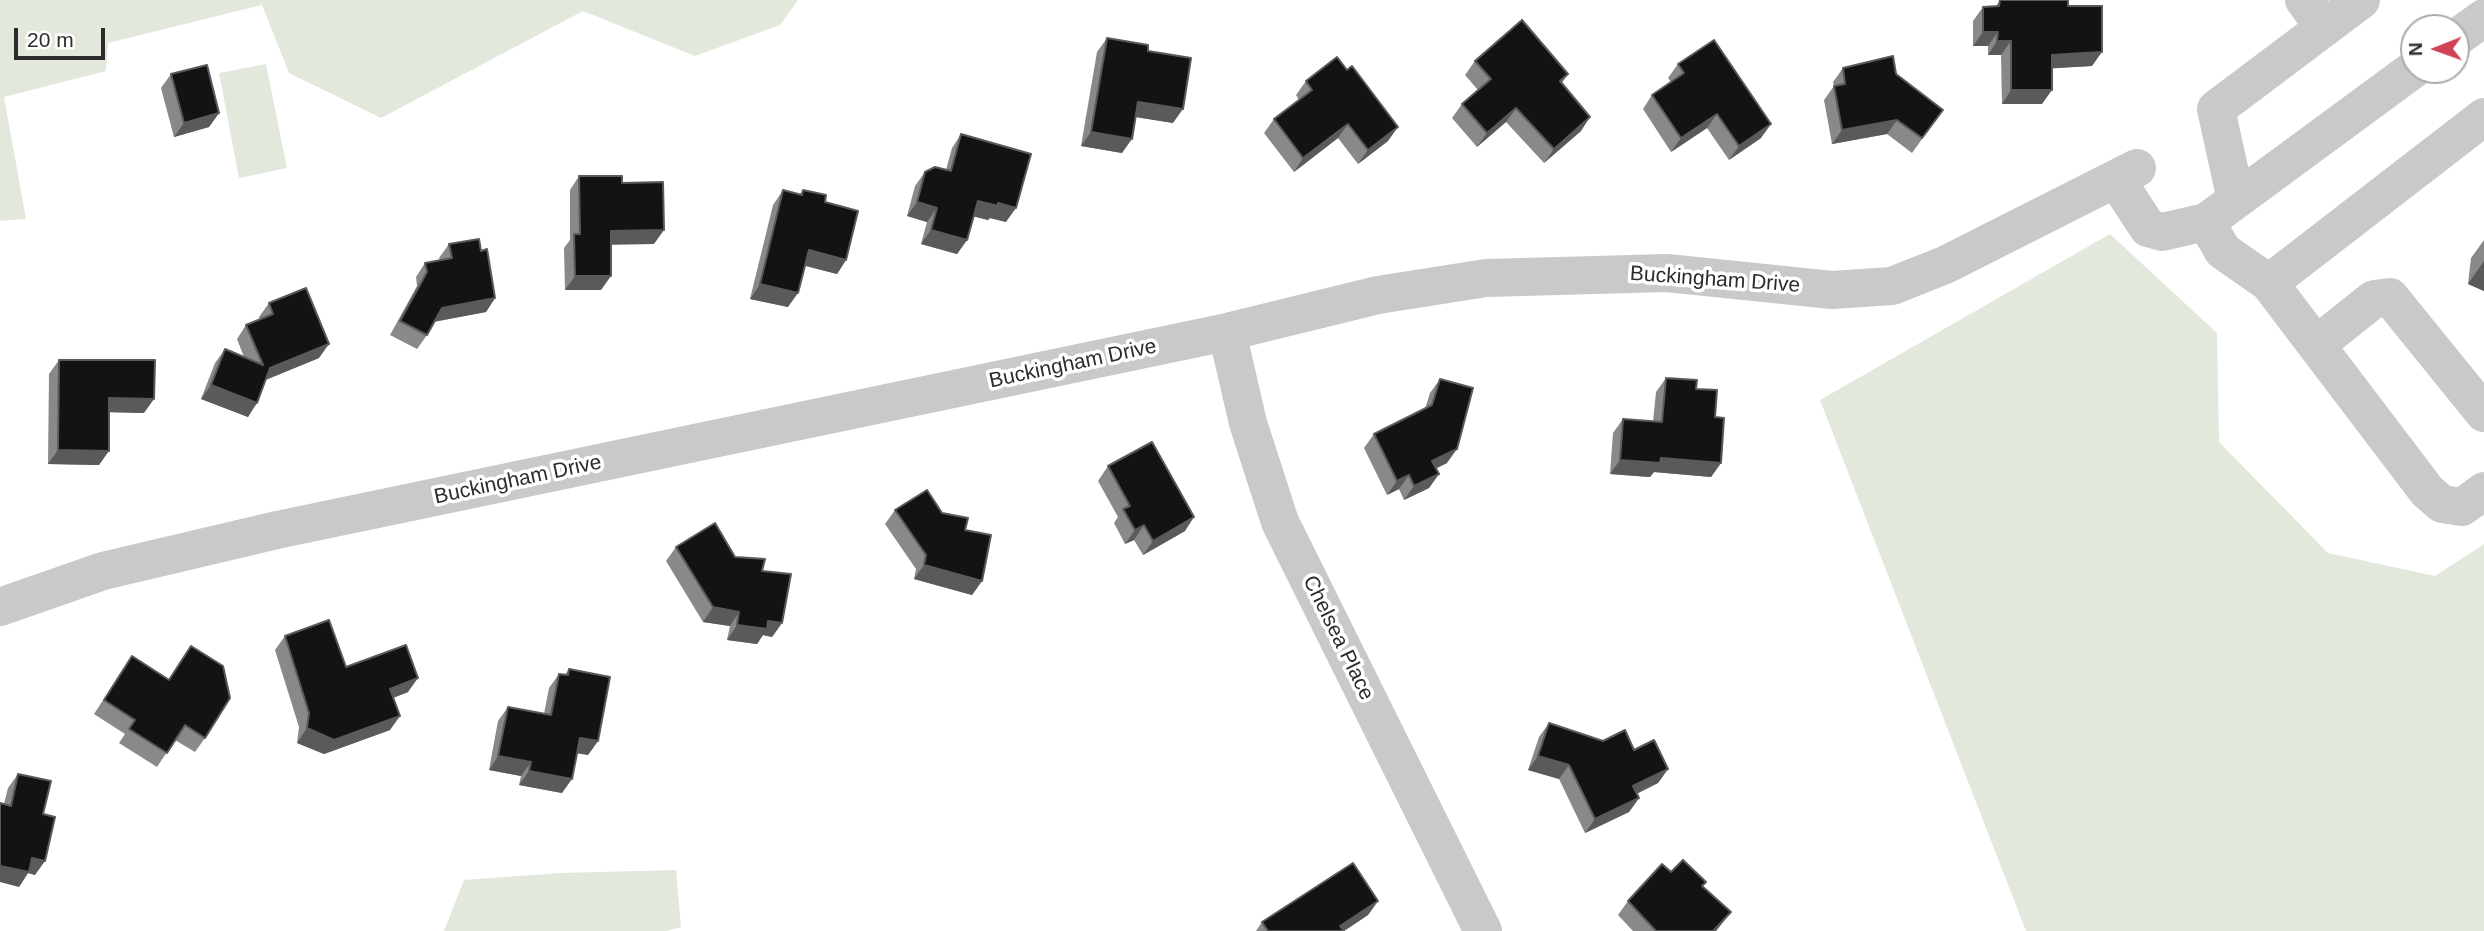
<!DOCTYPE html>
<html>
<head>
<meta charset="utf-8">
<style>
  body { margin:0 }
  #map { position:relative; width:2484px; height:931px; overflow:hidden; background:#fff; font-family:Arial,sans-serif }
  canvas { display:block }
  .north { position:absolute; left:2400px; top:14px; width:70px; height:70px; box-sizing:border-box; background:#fff; border:2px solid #ababab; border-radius:50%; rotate:269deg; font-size:19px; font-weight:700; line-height:28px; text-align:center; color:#2c2c2c }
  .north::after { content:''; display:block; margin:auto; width:24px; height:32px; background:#cf4357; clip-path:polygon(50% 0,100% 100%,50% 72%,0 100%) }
  .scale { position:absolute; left:14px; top:28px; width:91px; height:32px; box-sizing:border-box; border:4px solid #2c2c2c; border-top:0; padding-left:9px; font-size:21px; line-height:24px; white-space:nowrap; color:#2c2c2c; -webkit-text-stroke:5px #fff; paint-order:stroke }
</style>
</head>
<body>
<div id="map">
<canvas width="2484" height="931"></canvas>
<div class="north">N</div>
<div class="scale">20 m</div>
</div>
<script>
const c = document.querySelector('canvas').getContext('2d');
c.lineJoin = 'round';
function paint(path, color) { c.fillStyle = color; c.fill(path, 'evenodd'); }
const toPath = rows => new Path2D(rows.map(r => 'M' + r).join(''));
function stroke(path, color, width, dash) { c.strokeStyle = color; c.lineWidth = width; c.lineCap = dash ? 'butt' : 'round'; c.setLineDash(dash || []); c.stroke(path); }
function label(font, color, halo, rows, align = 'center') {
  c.font = font + ' Arial,sans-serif'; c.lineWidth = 7; c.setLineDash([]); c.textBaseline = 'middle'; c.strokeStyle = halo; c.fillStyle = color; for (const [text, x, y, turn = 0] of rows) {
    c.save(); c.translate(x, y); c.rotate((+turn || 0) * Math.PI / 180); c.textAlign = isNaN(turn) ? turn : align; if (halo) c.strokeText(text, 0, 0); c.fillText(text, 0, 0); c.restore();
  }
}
const green = toPath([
  [0,0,798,0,780,25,695,56,583,11,381,118,289,73,262,5,108,43,106,71,4,97,26,219,0,221],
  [266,64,287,168,239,178,219,73],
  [2110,234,2217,333,2219,442,2328,553,2435,576,2484,544,2484,931,2026,931,1820,400],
  [676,870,681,927,667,931,444,931,464,880,560,873]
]);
const minor = toPath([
  [2304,0,2324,28],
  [2456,38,2484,18],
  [2484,117,2269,283,2427,491,2442,504,2462,507,2484,491],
  [2116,179,2148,228,2162,232,2206,222],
  [2236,200,2216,109,2361,0],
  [2269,283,2223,251,2206,222,2414,69],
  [1227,332,1248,423,1280,522,1483,931],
  [2316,345,2374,299,2390,297,2484,413],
  [0,607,103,571,277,530,1227,332,1378,295,1486,278,1667,273,1832,290,1892,286,1945,265,2137,168]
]);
const wall = toPath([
  [2000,0,2068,6,2092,66,2052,68,2042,104,2002,104,2001,55,1988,55,1988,46,1973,46,1973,21,1983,7,1996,6],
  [1107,38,1148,51,1173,123,1136,117,1122,153,1081,146,1097,52],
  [1475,61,1568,74,1562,83,1581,131,1544,163,1506,122,1477,147,1452,118,1462,104,1478,90,1465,75],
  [1678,64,1761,138,1729,160,1707,128,1671,152,1643,109,1652,95,1671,82,1668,78],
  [1843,68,1896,74,1943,110,1912,153,1887,134,1832,144,1824,100,1834,86,1833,82],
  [171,74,219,113,209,127,174,137,161,88],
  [1306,81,1388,141,1358,164,1338,138,1294,172,1264,133,1274,119,1299,100,1296,95],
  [961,134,1006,222,990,218,988,220,973,216,967,240,957,254,921,244,927,222,907,216,915,186,925,172,946,170,952,148],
  [579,176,654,244,611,244,601,290,565,290,564,248,570,240,570,190],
  [783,190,800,194,803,190,825,202,846,260,837,274,805,266,788,307,750,299,773,205],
  [2484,240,2484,291,2468,284,2471,258],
  [449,244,481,251,495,298,486,312,434,322,427,335,417,349,390,335,417,286,416,277,425,263,440,260,439,258],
  [269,303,319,358,266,380,248,417,201,399,215,363,225,349,244,357,237,339,246,325,260,320,259,317],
  [59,360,144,413,109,412,99,465,48,464,49,374],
  [1666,378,1715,417,1721,463,1711,477,1654,472,1650,477,1610,474,1613,433,1623,419,1653,422,1656,392],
  [1440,379,1447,463,1436,468,1439,474,1429,488,1404,500,1399,489,1387,495,1364,448,1374,434,1425,409,1430,393],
  [1108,466,1185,531,1143,555,1134,540,1125,544,1114,523,1118,517,1098,481],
  [895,510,942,513,965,530,982,581,972,595,914,579,916,569,885,524],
  [676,547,735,557,762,571,782,623,772,637,763,635,757,644,727,640,730,626,703,622,666,561],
  [285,636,346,667,408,692,393,698,390,730,324,754,297,743,299,727,275,650],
  [191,646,205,738,195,752,175,740,157,767,119,743,125,734,94,714,132,656,169,679],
  [569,669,598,741,588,755,577,753,562,793,519,785,521,776,489,770,498,721,508,707,544,714,549,688,559,674,565,675],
  [1549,723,1603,741,1634,750,1668,769,1658,783,1637,794,1639,798,1629,812,1585,833,1559,779,1528,770,1539,737],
  [18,774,43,814,35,875,28,873,19,887,4,804,8,788],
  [1671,872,1703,887,1731,912,1716,931,1633,931,1618,915,1628,901],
  [1378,901,1368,915,1344,931,1256,931,1262,922]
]);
const shadedWall = toPath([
  [1983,32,1998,32,1988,46,1973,46],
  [1997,41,2011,41,2001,55,1988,55],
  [2102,52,2092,66,2042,69,2052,55],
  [2011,90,2052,90,2042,104,2002,104],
  [1138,102,1183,109,1173,123,1129,116],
  [1516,108,1506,122,1477,147,1487,133],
  [219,113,209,127,174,137,184,123],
  [1717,114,1707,128,1671,152,1681,138],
  [1590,117,1581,131,1544,163,1554,149],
  [1897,120,1887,134,1832,144,1842,130],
  [1348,124,1338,138,1294,172,1303,158],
  [1771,124,1761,138,1729,160,1739,146],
  [1398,127,1388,141,1358,164,1368,150],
  [1091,132,1132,139,1122,153,1081,146],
  [978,201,998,203,1016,208,1006,222,990,218,988,220,968,215],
  [917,202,937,208,927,222,907,216],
  [664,230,654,244,601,245,611,231],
  [931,230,967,240,957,254,921,244],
  [809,250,846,260,837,274,799,264],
  [2484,261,2484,291,2468,284],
  [575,276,611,276,601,290,565,290],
  [760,284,798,293,788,307,750,299],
  [495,298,486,312,432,322,442,308],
  [329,344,319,358,260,382,270,368],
  [211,385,257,403,248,417,201,399],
  [109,398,154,399,144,413,100,412],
  [1457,449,1447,463,1423,475,1432,461],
  [58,450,109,451,99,465,48,464],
  [1661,458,1721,463,1711,477,1654,472,1650,477,1610,474,1620,460],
  [1439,474,1429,488,1404,500,1414,486],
  [1409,475,1399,489,1387,495,1397,481],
  [1194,517,1185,531,1143,555,1153,541],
  [1144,525,1134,540,1125,544,1135,530],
  [924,565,982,581,972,595,914,579],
  [713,607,739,612,730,626,703,622],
  [768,621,782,623,772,637,763,635,757,644,727,640,737,625],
  [418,678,408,692,380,703,390,689],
  [400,716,390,730,324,754,297,743,307,728],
  [580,738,598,741,588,755,570,752],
  [498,756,531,762,521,776,489,770],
  [1538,756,1569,765,1559,779,1528,770],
  [1668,769,1658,783,1623,800,1633,786],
  [529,771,572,779,562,793,519,785],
  [1639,798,1629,812,1585,833,1595,819],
  [32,858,45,861,35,875,28,873,19,887,0,882,0,866],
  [1378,901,1368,915,1344,931,1340,926],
  [1731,912,1716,931,1713,931]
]);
const building = toPath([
  [2000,0,2068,0,2068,6,2102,6,2102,52,2052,55,2052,90,2011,90,2011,41,1997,41,1998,32,1983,32,1983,7,1999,6,2000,0],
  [1522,20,1568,74,1560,81,1590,117,1554,149,1516,108,1487,133,1462,104,1491,79,1475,61,1522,20],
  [1107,38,1148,45,1148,51,1191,58,1183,109,1138,102,1132,139,1091,132,1107,38],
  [1714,40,1771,124,1739,146,1717,114,1681,138,1652,95,1684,73,1678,64,1714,40],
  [1893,56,1896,74,1943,110,1922,138,1897,120,1842,130,1834,86,1845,84,1843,68,1893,56],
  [1337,57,1347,70,1352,66,1398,127,1368,150,1348,124,1303,158,1274,119,1312,90,1306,81,1337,57],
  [207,65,219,113,184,123,171,74,207,65],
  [961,134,1031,154,1016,208,998,203,998,206,978,201,967,240,931,230,937,208,917,202,925,172,935,167,951,171,961,134],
  [579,176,622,176,622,183,663,182,664,230,611,231,611,276,575,276,574,234,580,234,579,176],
  [783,190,802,195,803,190,826,195,825,202,858,211,846,260,809,250,798,293,760,284,783,190],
  [479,239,481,251,487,249,495,298,442,308,427,335,400,321,427,272,425,263,452,258,449,244,479,239],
  [306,288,329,344,270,368,257,403,211,385,225,349,263,365,246,325,273,314,269,303,306,288],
  [59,360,155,360,154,399,109,398,109,451,58,450,59,360],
  [1666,378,1697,380,1696,389,1717,390,1715,417,1724,418,1721,463,1661,458,1660,463,1620,460,1623,419,1662,422,1666,378],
  [1440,379,1473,388,1457,449,1432,461,1439,474,1414,486,1409,475,1397,481,1374,434,1432,405,1440,379],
  [1152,442,1194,517,1153,541,1144,525,1135,530,1123,509,1130,506,1108,466,1152,442],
  [927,490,942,513,968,518,965,530,991,535,982,581,924,565,926,555,895,510,927,490],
  [715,523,735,557,765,559,762,571,791,574,782,623,768,621,767,629,737,625,739,612,713,607,676,547,715,523],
  [329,620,346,667,406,645,418,678,390,689,400,716,334,740,307,728,309,713,285,636,329,620],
  [191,646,223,666,230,698,205,738,185,725,167,753,129,729,135,720,104,700,132,656,169,680,191,646],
  [569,669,610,677,598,741,580,738,572,779,529,771,531,762,498,756,508,707,551,715,559,674,568,675,569,669],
  [1549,723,1603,741,1625,730,1634,750,1654,740,1668,769,1633,786,1639,798,1595,819,1569,765,1538,756,1549,723],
  [18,774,51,781,43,814,55,817,45,861,32,858,29,872,0,866,0,803,11,806,18,774],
  [1683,860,1706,882,1702,886,1731,912,1713,931,1656,931,1628,901,1662,864,1671,872,1683,860],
  [1353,863,1378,901,1340,926,1344,931,1268,931,1262,922,1353,863]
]);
const streetNames = [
  ["Buckingham Drive",1715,280,4],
  ["Buckingham Drive",1073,364,-12],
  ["Buckingham Drive",518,480,-12],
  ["Chelsea Place",1338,638,64]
];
paint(green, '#e3e8dc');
stroke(minor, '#c9c9c9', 38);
paint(wall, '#898989');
paint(shadedWall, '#5a5a5a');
paint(building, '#131313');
stroke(building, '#5a5a5a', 2);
label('21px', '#2c2c2c', '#fff', streetNames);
</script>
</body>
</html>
